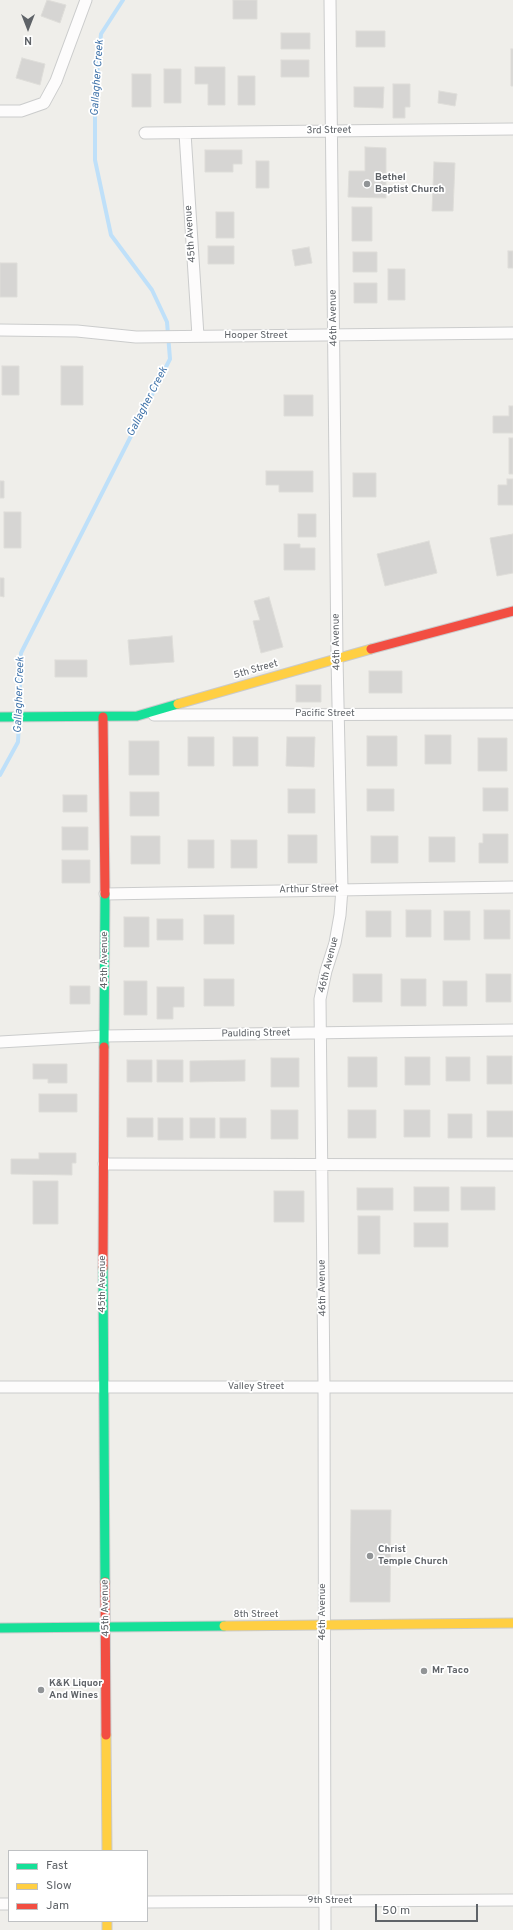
<!DOCTYPE html>
<html>
<head>
<meta charset="utf-8">
<style>
  body { margin:0 }
  #map { position:relative; width:513px; height:1930px; overflow:hidden; background:#efeeea; font-family:Overpass,sans-serif }
  canvas { display:block }
  .legend { position:absolute; left:8px; top:1850px; width:140px; height:72px; box-sizing:border-box; background:#fff; border:1px solid #bfc1c3; margin:0; padding:5px 7px; list-style:none; font-size:12px; color:#5f6368 }
  .legend li { display:flex; align-items:center; gap:8px; height:20px }
  .legend b { width:20px; border:1px solid #bfc1c3 }
  .north { position:absolute; left:8px; top:8px; width:40px; height:40px; -webkit-text-stroke:3px #fff; paint-order:stroke; rotate:180deg; font-size:11px; font-weight:700; line-height:16px; text-align:center; color:#5f6368 }
  .north::after { content:''; display:block; margin:auto; width:14px; height:18px; background:#5f6368; clip-path:polygon(50% 0,100% 100%,50% 72%,0 100%) }
  .scale { position:absolute; left:375px; top:1904px; width:103px; height:18px; box-sizing:border-box; border:2px solid #5f6368; border-top:0; padding-left:5px; font-size:12px; line-height:14px; white-space:nowrap; color:#5f6368; -webkit-text-stroke:3px #fff; paint-order:stroke }
</style>
</head>
<body>
<div id="map">
<canvas width="513" height="1930"></canvas>
<ul class="legend">
<li><b style="height:5px;background:#16e098"></b>Fast</li>
<li><b style="height:5px;background:#ffcf43"></b>Slow</li>
<li><b style="height:5px;background:#f24e42"></b>Jam</li>
</ul>
<div class="north">N</div>
<div class="scale">50 m</div>
</div>
<script>
const c = document.querySelector('canvas').getContext('2d');
c.lineJoin = 'round';
const toPath = rows => new Path2D(rows.map(r => 'M' + r).join(''));
function stroke(path, color, width, dash) { c.strokeStyle = color; c.lineWidth = width; c.lineCap = dash ? 'butt' : 'round'; c.setLineDash(dash || []); c.stroke(path); }
function paint(path, color) { c.fillStyle = color; c.fill(path, 'evenodd'); }
function label(font, color, halo, rows, align = 'center') {
  c.font = font + ' Overpass,sans-serif'; c.lineWidth = 3.5; c.setLineDash([]); c.textBaseline = 'middle'; c.strokeStyle = halo; c.fillStyle = color; for (const [text, x, y, turn = 0] of rows) {
    c.save(); c.translate(x, y); c.rotate((+turn || 0) * Math.PI / 180); c.textAlign = isNaN(turn) ? turn : align; if (halo) c.strokeText(text, 0, 0); c.fillText(text, 0, 0); c.restore();
  }
}
const stream = toPath([
  [19,714,21,653,170,359,167,322,152,290,111,235,95,160,95,95,101,34,123,0],
  [0,775,18,742,19,721]
]);
const building = toPath([
  [47,0,66,5,60,23,41,16,47,0],
  [233,0,257,0,257,19,233,19,233,0],
  [356,31,385,31,385,47,356,47,356,31],
  [281,33,310,33,310,49,281,49,281,33],
  [511,49,513,49,513,86,511,86,511,49],
  [22,58,45,64,40,85,16,78,22,58],
  [281,60,309,60,309,77,281,77,281,60],
  [195,67,225,67,225,105,208,105,208,84,195,84,195,67],
  [164,69,181,69,181,103,164,103,164,69],
  [132,74,151,74,151,107,132,107,132,74],
  [238,76,255,76,255,105,238,105,238,76],
  [393,84,410,84,410,107,405,107,405,118,393,118,393,84],
  [354,87,384,87,383,108,354,107,354,87],
  [439,91,457,94,455,106,438,103,439,91],
  [365,147,386,148,386,198,348,197,349,171,365,171,365,147],
  [205,150,242,150,242,164,233,164,233,172,205,172,205,150],
  [256,161,269,161,269,188,256,188,256,161],
  [434,162,455,163,453,211,432,211,434,162],
  [352,207,372,207,372,241,352,241,352,207],
  [216,212,234,212,234,238,216,238,216,212],
  [208,246,234,246,234,264,208,264,208,246],
  [309,247,312,263,295,266,292,250,309,247],
  [508,251,513,251,513,268,508,268,508,251],
  [353,252,377,252,377,272,353,272,353,252],
  [0,263,17,263,17,297,0,297,0,263],
  [388,269,405,269,405,300,388,300,388,269],
  [354,283,377,283,377,303,354,303,354,283],
  [2,366,19,366,19,395,2,395,2,366],
  [61,366,83,366,83,405,61,405,61,366],
  [284,395,313,395,313,416,284,416,284,395],
  [509,406,513,406,513,433,493,433,493,416,509,416,509,406],
  [509,438,513,438,513,474,509,474,509,438],
  [266,471,313,471,313,492,279,492,279,485,266,485,266,471],
  [353,473,376,473,376,497,353,497,353,473],
  [507,479,513,479,513,505,498,505,498,485,507,485,507,479],
  [0,481,4,481,4,498,0,498,0,481],
  [4,512,21,512,21,548,4,548,4,512],
  [298,514,316,514,316,537,298,537,298,514],
  [513,534,513,573,497,576,490,538,513,534],
  [429,541,437,573,385,586,377,554,429,541],
  [284,544,300,544,300,548,315,548,315,570,284,570,284,544],
  [0,578,4,578,4,597,0,596,0,578],
  [269,597,283,647,261,653,253,621,260,620,254,601,269,597],
  [172,636,174,662,130,665,128,640,172,636],
  [55,660,87,660,87,677,55,677,55,660],
  [369,671,402,671,402,693,369,693,369,671],
  [296,685,321,685,321,702,296,702,296,685],
  [425,735,451,735,451,764,425,764,425,735],
  [367,736,397,736,397,766,367,766,367,736],
  [188,737,214,737,214,766,188,766,188,737],
  [233,737,258,737,258,766,233,766,233,737],
  [287,737,315,737,314,767,286,766,287,737],
  [478,738,507,738,507,771,478,771,478,738],
  [129,741,159,741,159,775,129,775,129,741],
  [483,788,508,788,508,811,483,811,483,788],
  [288,789,315,789,315,813,288,813,288,789],
  [367,789,394,789,394,811,367,811,367,789],
  [130,792,159,792,159,816,130,816,130,792],
  [63,795,87,795,87,812,63,812,63,795],
  [62,827,88,827,88,850,62,850,62,827],
  [483,834,508,834,508,863,479,863,479,843,483,843,483,834],
  [288,835,317,835,317,863,288,863,288,835],
  [131,836,160,836,160,864,131,864,131,836],
  [371,836,398,836,398,863,371,863,371,836],
  [429,837,455,837,455,862,429,862,429,837],
  [188,840,214,840,214,868,188,868,188,840],
  [231,840,257,840,257,868,231,868,231,840],
  [62,860,90,860,90,883,62,883,62,860],
  [406,910,431,910,431,937,406,937,406,910],
  [484,910,510,910,510,939,484,939,484,910],
  [366,911,391,911,391,937,366,937,366,911],
  [444,911,470,911,470,940,444,940,444,911],
  [204,915,234,915,234,944,204,944,204,915],
  [124,917,149,917,149,947,124,947,124,917],
  [157,919,183,919,183,940,157,940,157,919],
  [353,974,382,974,382,1002,353,1002,353,974],
  [486,974,511,974,511,1002,486,1002,486,974],
  [204,979,234,979,234,1006,204,1006,204,979],
  [401,979,426,979,426,1006,401,1006,401,979],
  [124,981,147,981,147,1015,124,1015,124,981],
  [443,981,467,981,467,1006,443,1006,443,981],
  [70,986,90,986,90,1004,70,1004,70,986],
  [157,987,184,987,184,1007,173,1007,173,1019,157,1019,157,987],
  [487,1056,512,1056,512,1084,487,1084,487,1056],
  [348,1057,377,1057,377,1087,348,1087,348,1057],
  [405,1057,430,1057,430,1085,405,1085,405,1057],
  [446,1057,470,1057,470,1081,446,1081,446,1057],
  [271,1058,299,1058,299,1087,271,1087,271,1058],
  [127,1060,152,1060,152,1082,127,1082,127,1060],
  [157,1060,183,1060,183,1082,157,1082,157,1060],
  [245,1060,245,1081,190,1082,190,1061,245,1060],
  [33,1064,67,1064,67,1083,48,1083,48,1079,33,1079,33,1064],
  [39,1094,77,1094,77,1112,39,1112,39,1094],
  [271,1110,298,1110,298,1139,271,1139,271,1110],
  [348,1110,376,1110,376,1138,348,1138,348,1110],
  [404,1110,430,1110,430,1137,404,1137,404,1110],
  [487,1111,513,1111,513,1137,487,1137,487,1111],
  [448,1114,472,1114,472,1138,448,1138,448,1114],
  [127,1118,153,1118,153,1137,127,1137,127,1118],
  [158,1118,183,1118,183,1140,158,1140,158,1118],
  [190,1118,215,1118,215,1138,190,1138,190,1118],
  [220,1118,246,1118,246,1138,220,1138,220,1118],
  [39,1153,76,1153,76,1163,72,1163,72,1175,11,1174,11,1159,39,1159,39,1153],
  [33,1181,58,1181,58,1224,33,1224,33,1181],
  [414,1187,449,1187,449,1211,414,1211,414,1187],
  [461,1187,495,1187,495,1210,461,1210,461,1187],
  [357,1188,393,1188,393,1210,357,1210,357,1188],
  [274,1191,304,1191,304,1222,274,1222,274,1191],
  [358,1216,380,1216,380,1254,358,1254,358,1216],
  [414,1223,448,1223,448,1247,414,1247,414,1223],
  [351,1510,391,1510,390,1602,350,1602,351,1510]
]);
const street = toPath([
  [0,111,21,111,44,103,56,81,86,0],
  [145,133,513,129],
  [185,133,198,336],
  [0,330,77,331,136,337,513,333],
  [154,715,513,714],
  [105,894,513,887],
  [0,1042,104,1036,513,1030],
  [104,1164,513,1165],
  [0,1387,513,1387],
  [147,1902,513,1900],
  [0,1904,9,1904],
  [325,1930,324,1386,320,999,326,971,335,943,340,915,342,889,337,658,330,0]
]);
const fast = toPath([
  [0,717,137,716,178,704],
  [104,1047,105,894],
  [103,1268,105,1582],
  [0,1628,224,1626]
]);
const slow = toPath([
  [178,704,371,649],
  [224,1626,513,1623],
  [106,1735,107,1851],
  [107,1921,107,1930]
]);
const jam = toPath([
  [371,649,513,611],
  [103,717,105,894],
  [103,1268,104,1047],
  [105,1582,106,1735]
]);
const markers = [
  [367,184,4,"#919496"],
  [370,1556,4,"#919496"],
  [424,1671,4,"#919496"],
  [41,1690,4,"#919496"]
];
const streetNames = [
  ["3rd Street",329,131,-1],
  ["45th Avenue",191,234,-94],
  ["46th Avenue",334,318,-91],
  ["Hooper Street",256,336],
  ["46th Avenue",337,642,-91],
  ["5th Street",256,670,-16],
  ["Pacific Street",325,714],
  ["Arthur Street",309,890,-1],
  ["45th Avenue",105,960,-90],
  ["46th Avenue",329,965,-76],
  ["Paulding Street",256,1034,-1],
  ["45th Avenue",103,1284,-90],
  ["46th Avenue",323,1288,-91],
  ["Valley Street",256,1387],
  ["45th Avenue",106,1608,-91],
  ["46th Avenue",323,1612,-90],
  ["8th Street",256,1615],
  ["9th Street",330,1901]
];
const poiNames = [
  ["Bethel",375,178],
  ["Baptist Church",375,190],
  ["Christ",378,1550],
  ["Temple Church",378,1562],
  ["Mr Taco",432,1671],
  ["K&K Liquor",49,1684],
  ["And Wines",49,1696]
];
const waterNames = [
  ["Gallagher Creek",98,78,-86],
  ["Gallagher Creek",148,402,-63],
  ["Gallagher Creek",20,695,-88]
];
stroke(stream, '#bfe0f9', 4);
paint(building, '#d6d5d3');
stroke(building, '#deddd9', 1);
stroke(street, '#cbcccc', 13);
stroke(fast, '#cacacb', 11);
stroke(slow, '#cacacb', 11);
stroke(jam, '#cacacb', 11);
stroke(street, '#fdfcfc', 11);
stroke(fast, '#16e098', 9);
stroke(slow, '#ffcf43', 9);
stroke(jam, '#f24e42', 9);
for (const [x, y, r, color] of markers) { const dot = new Path2D(); dot.arc(x, y, r, 0, 2 * Math.PI); c.fillStyle = color; c.fill(dot); stroke(dot, '#fff', 1.5); }
label('10px', '#5f6368', '#fff', streetNames);
label('bold 10px', '#5f6368', '#fff', poiNames, 'left');
label('italic 11px', '#4174aa', '#fff', waterNames);
</script>
</body>
</html>
